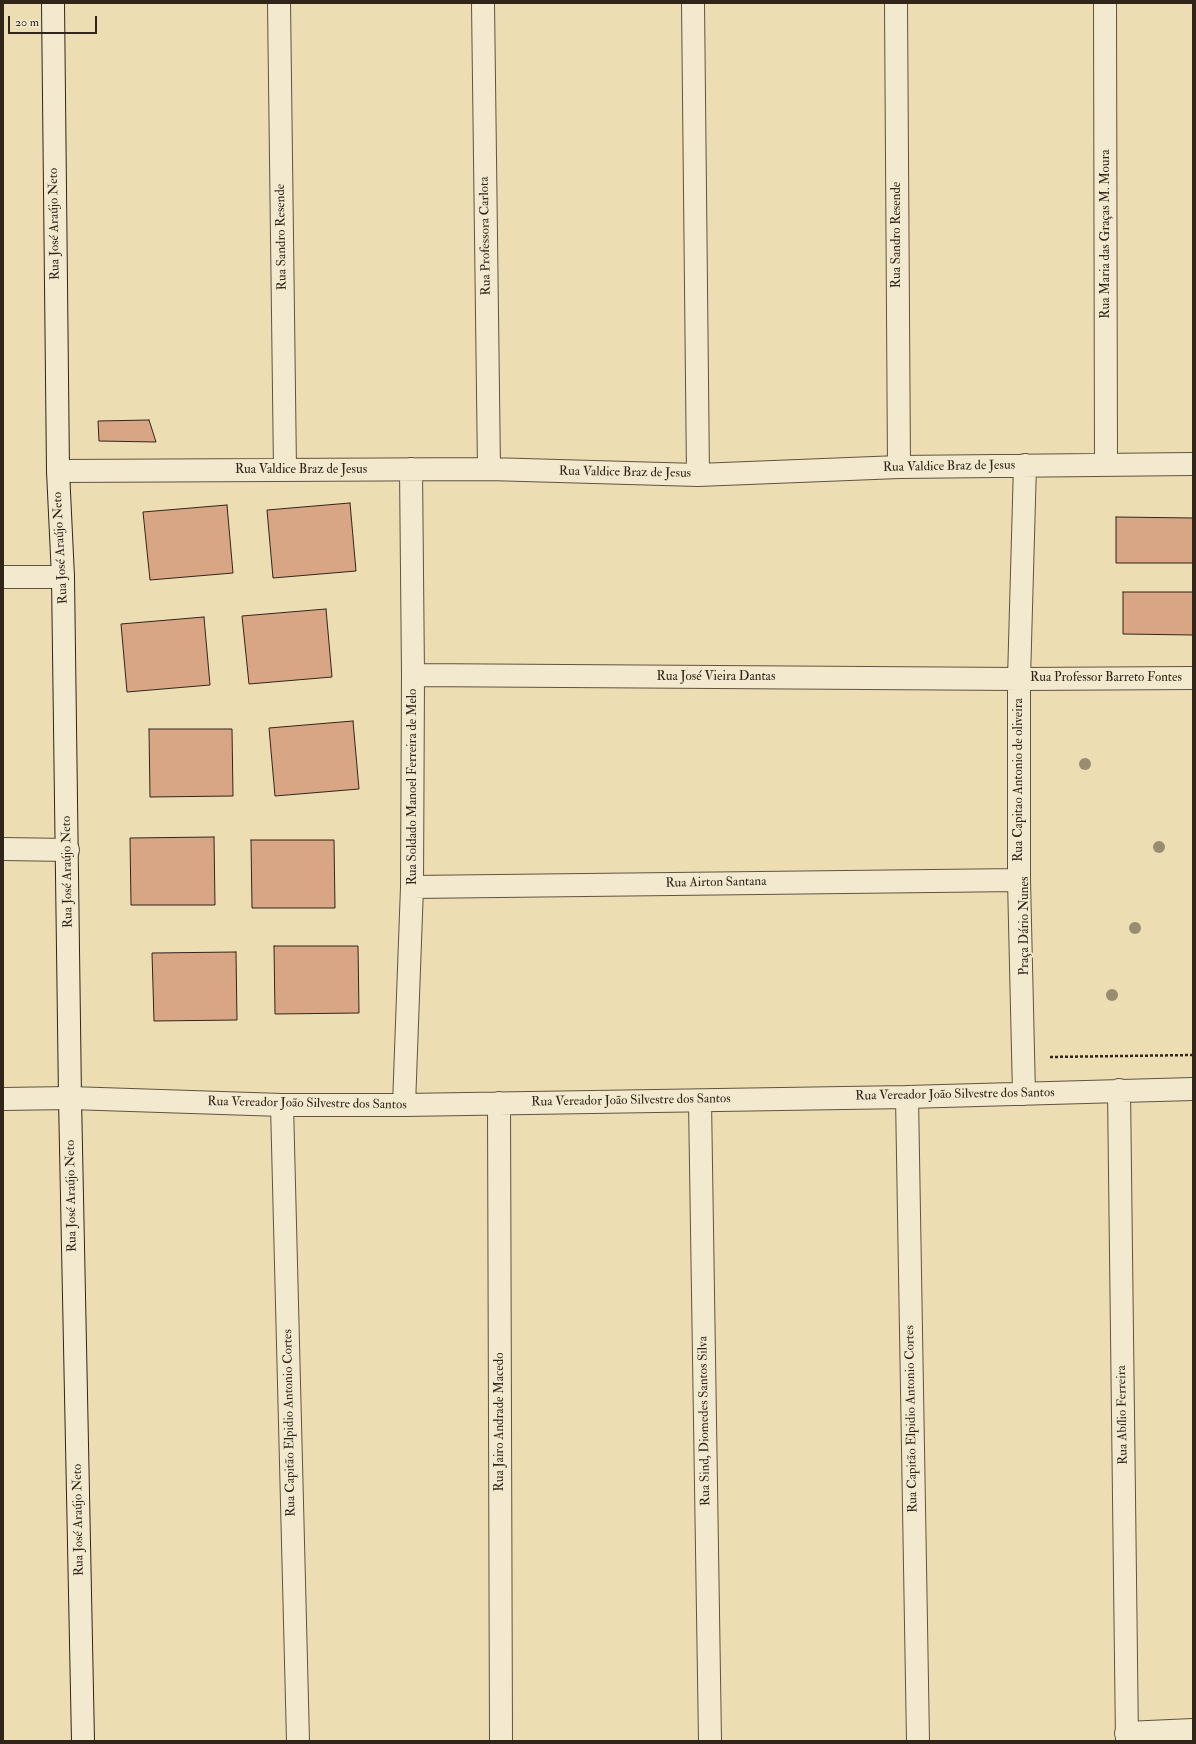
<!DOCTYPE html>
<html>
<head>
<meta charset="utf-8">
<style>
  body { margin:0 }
  #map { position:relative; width:1196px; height:1744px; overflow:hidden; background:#edddb3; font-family:"IM FELL Double Pica",serif }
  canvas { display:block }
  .frame { position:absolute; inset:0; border:4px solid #31251a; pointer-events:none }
  .scale { position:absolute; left:8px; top:16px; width:89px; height:18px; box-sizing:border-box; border:2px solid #31251a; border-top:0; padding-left:5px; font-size:12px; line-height:14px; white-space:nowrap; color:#31251a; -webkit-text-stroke:3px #f3e9ce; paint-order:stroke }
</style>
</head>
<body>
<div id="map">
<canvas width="1196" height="1744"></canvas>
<div class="frame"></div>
<div class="scale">20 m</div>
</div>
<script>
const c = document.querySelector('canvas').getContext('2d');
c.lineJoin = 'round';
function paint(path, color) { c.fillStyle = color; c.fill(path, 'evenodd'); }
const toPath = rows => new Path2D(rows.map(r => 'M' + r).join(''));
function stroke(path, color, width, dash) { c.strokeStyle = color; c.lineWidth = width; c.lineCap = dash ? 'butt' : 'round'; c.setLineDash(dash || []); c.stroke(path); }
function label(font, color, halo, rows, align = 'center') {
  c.font = font + ' "IM FELL Double Pica",serif'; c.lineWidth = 4; c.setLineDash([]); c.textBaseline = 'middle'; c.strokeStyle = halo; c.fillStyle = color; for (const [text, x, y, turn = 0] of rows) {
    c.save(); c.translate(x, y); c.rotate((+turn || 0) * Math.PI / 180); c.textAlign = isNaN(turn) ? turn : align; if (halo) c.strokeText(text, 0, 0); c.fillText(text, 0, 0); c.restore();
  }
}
const building = toPath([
  [149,420,156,442,99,441,98,421,149,420],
  [350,503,356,571,273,578,267,510,350,503],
  [227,505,233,573,150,580,143,512,227,505],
  [1116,517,1193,518,1193,563,1116,563,1116,517],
  [1123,592,1193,592,1193,635,1123,634,1123,592],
  [326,609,332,677,249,684,242,616,326,609],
  [204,617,210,685,127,692,121,624,204,617],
  [353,721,359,789,275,796,269,728,353,721],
  [149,729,232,729,233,796,150,797,149,729],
  [214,837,215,905,131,905,130,838,214,837],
  [251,840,334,840,335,908,252,908,251,840],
  [274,946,358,946,359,1013,275,1014,274,946],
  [236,952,237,1020,154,1021,152,953,236,952]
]);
const path = toPath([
  [1050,1057,1193,1055]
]);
const street = toPath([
  [279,3,285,470],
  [483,3,489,469],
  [693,3,698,475],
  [896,3,899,467],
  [1105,3,1106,465],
  [58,471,489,469,698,475,899,467,1193,464],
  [3,577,63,577],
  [413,675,1019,679,1193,678],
  [3,849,68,850],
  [412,887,1019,880],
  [1119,1090,1127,1741],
  [1024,1094,1019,880,1019,679,1025,465],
  [907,1097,918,1741],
  [3,1099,70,1098,282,1105,404,1105,907,1097,1193,1089],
  [700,1101,710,1741],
  [499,1103,501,1741],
  [282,1105,298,1741],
  [404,1105,412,887,413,675,411,469],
  [1126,1733,1193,1730]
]);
const secondary = toPath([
  [53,3,58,471,63,577,70,1098,83,1741]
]);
const trees = [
  [1085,764],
  [1159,847],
  [1135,928],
  [1112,995]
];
const streetNames = [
  ["Rua José Araújo Neto",55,224,-91],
  ["Rua Maria das Graças M. Moura",1106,234,-90],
  ["Rua Sandro Resende",897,235,-90],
  ["Rua Professora Carlota",486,236,-91],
  ["Rua Sandro Resende",282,237,-91],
  ["Rua Valdice Braz de Jesus",949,467,-1],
  ["Rua Valdice Braz de Jesus",301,470],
  ["Rua Valdice Braz de Jesus",625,473,1],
  ["Rua José Araújo Neto",61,548,-93],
  ["Rua José Vieira Dantas",716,677],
  ["Rua Professor Barreto Fontes",1106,678],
  ["Rua Capitao Antonio de oliveira",1019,780,-90],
  ["Rua Soldado Manoel Ferreira de Melo",413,787,-90],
  ["Rua José Araújo Neto",68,872,-91],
  ["Rua Airton Santana",716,883,-1],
  ["Praça Dário Nunes",1025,926,-90],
  ["Rua Vereador João Silvestre dos Santos",955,1095,-1],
  ["Rua Vereador João Silvestre dos Santos",631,1101,-1],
  ["Rua Vereador João Silvestre dos Santos",307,1104,1],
  ["Rua José Araújo Neto",72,1196,-91],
  ["Rua Abílio Ferreira",1123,1415,-91],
  ["Rua Capitão Elpidio Antonio Cortes",912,1419,-91],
  ["Rua Sind, Diomedes Santos Silva",705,1421,-91],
  ["Rua Jairo Andrade Macedo",500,1422,-90],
  ["Rua Capitão Elpidio Antonio Cortes",290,1423,-91],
  ["Rua José Araújo Neto",79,1520,-91]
];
paint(building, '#d8a685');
stroke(building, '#31251a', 1);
stroke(street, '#605340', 24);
stroke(secondary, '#31251a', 24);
stroke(path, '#31251a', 2.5, [3, 2]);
stroke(street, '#f3e9ce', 22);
stroke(secondary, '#f3e9ce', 22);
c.fillStyle = '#988d6f';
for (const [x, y] of trees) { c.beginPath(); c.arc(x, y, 6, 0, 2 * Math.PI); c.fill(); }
label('13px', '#31251a', '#f3e9ce', streetNames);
</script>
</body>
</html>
